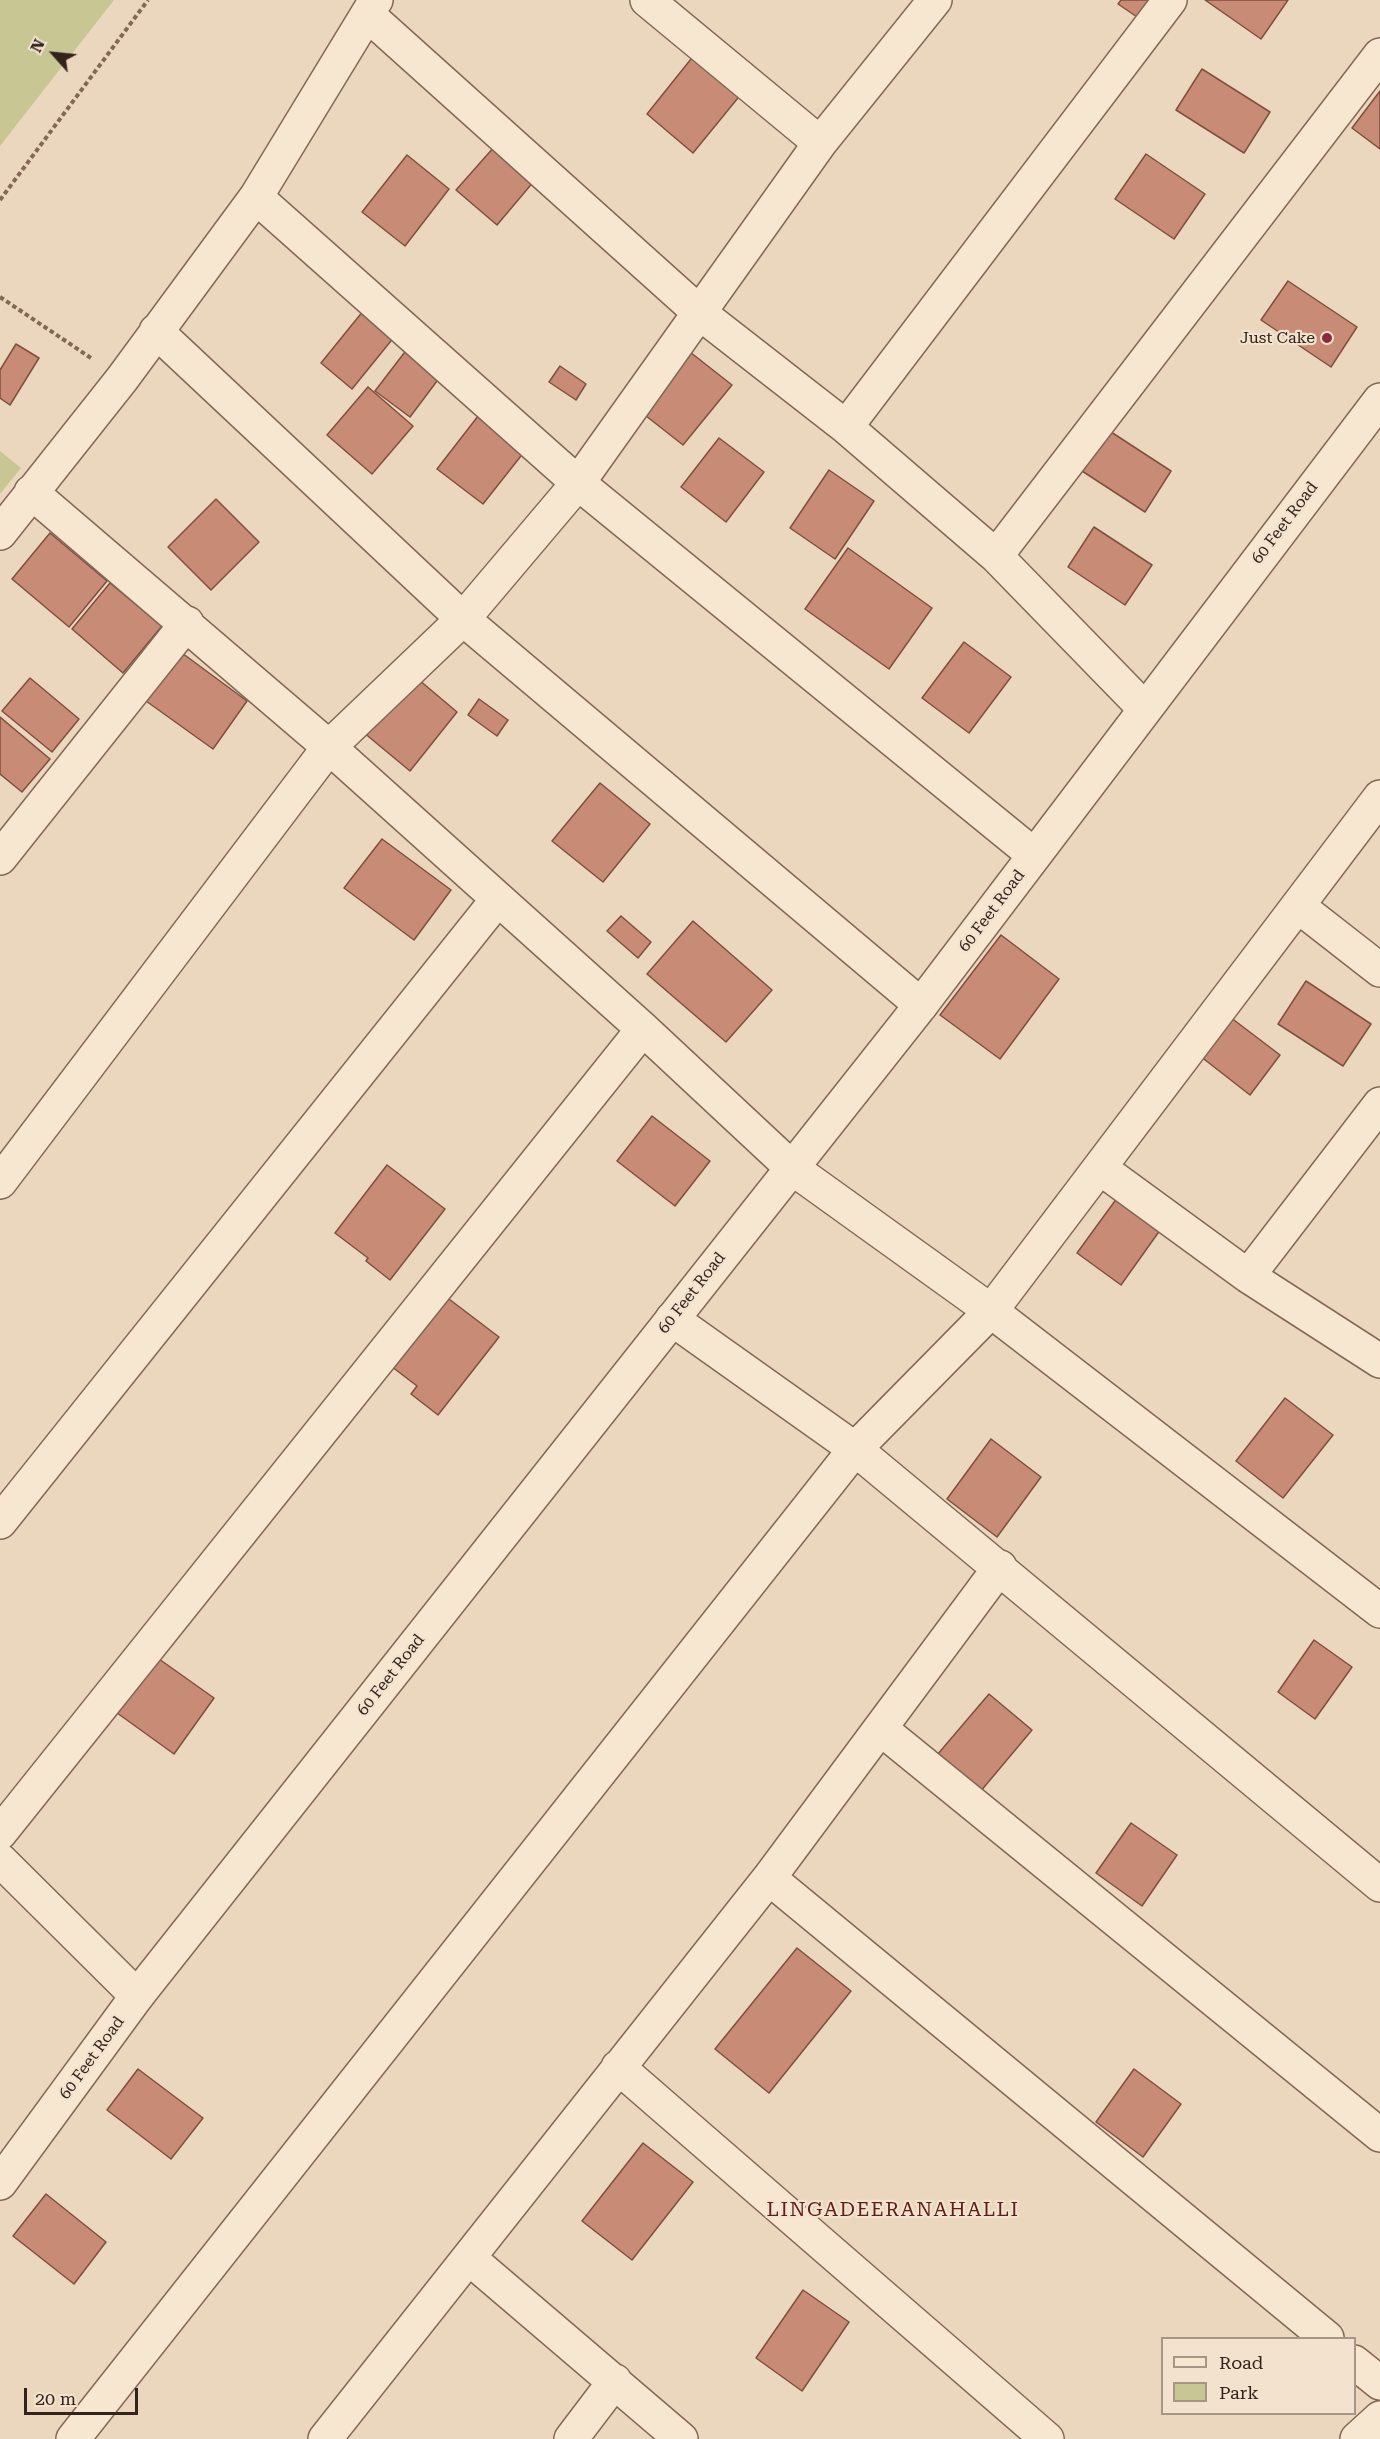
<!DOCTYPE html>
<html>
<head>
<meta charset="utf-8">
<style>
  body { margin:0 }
  #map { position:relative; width:1380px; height:2439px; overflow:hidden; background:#ebd7be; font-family:"Roboto Serif",serif }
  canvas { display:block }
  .legend { position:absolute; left:1161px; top:2337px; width:195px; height:78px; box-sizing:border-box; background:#f3e2cd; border:2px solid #a69686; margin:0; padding:8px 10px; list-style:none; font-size:18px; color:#32231c }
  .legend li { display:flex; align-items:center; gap:12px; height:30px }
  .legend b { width:30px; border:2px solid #a69686 }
  .north { position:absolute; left:24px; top:24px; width:60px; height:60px; -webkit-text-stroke:4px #f3e2cd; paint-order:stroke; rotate:297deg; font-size:16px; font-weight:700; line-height:24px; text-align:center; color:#32231c }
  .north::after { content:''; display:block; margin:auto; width:21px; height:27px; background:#32231c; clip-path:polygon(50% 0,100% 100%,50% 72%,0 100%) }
  .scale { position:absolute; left:24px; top:2388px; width:114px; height:27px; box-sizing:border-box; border:3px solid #32231c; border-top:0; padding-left:8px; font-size:18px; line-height:21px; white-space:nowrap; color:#32231c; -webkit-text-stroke:4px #f3e2cd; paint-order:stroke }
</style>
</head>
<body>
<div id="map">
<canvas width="1380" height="2439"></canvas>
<ul class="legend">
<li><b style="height:8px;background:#f7e6d0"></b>Road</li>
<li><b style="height:16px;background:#c8c793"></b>Park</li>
</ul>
<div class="north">N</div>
<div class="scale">20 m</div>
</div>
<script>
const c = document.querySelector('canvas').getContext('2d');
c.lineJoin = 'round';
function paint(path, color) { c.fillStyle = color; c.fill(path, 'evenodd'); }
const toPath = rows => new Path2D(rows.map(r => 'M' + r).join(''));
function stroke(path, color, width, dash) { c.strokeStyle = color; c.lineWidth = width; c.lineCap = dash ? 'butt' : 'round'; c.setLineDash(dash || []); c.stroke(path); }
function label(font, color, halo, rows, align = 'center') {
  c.font = font + ' "Roboto Serif",serif'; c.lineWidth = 4.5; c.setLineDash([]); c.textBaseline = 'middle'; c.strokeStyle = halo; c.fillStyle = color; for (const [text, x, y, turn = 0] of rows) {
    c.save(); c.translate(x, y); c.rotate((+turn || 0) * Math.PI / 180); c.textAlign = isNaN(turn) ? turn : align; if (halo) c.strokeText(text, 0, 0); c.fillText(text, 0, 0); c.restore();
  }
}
const green = toPath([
  [0,0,114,0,0,146],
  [0,451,21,468,0,494]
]);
const building = toPath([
  [1121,0,1153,0,1140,19,1118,4,1121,0],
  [1205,0,1288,0,1261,39,1205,0],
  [695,54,742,93,693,153,647,114,695,54],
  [1202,69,1270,112,1244,153,1176,110,1202,69],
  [1380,91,1380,149,1352,128,1380,91],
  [495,146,535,180,497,225,456,190,495,146],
  [1146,154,1205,194,1174,239,1115,199,1146,154],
  [407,155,449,189,405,246,362,212,407,155],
  [1288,281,1357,327,1331,367,1261,320,1288,281],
  [368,305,399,331,352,389,321,363,368,305],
  [16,344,39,358,10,405,0,398,0,370,16,344],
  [411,344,446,369,410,417,375,391,411,344],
  [690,352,732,385,683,445,641,412,690,352],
  [560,366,586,384,576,400,549,382,560,366],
  [368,387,413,426,372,474,327,435,368,387],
  [482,411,528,447,483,504,437,469,482,411],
  [1108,430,1171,471,1145,512,1082,471,1108,430],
  [719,438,764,472,726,522,681,487,719,438],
  [829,470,874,501,835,559,790,528,829,470],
  [216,499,259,542,211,590,168,547,216,499],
  [1094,527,1152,565,1125,605,1068,567,1094,527],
  [50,533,107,581,69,627,12,579,50,533],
  [848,548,932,608,889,669,805,609,848,548],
  [110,583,162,626,123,673,72,629,110,583],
  [964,642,1011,677,969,733,922,698,964,642],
  [182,653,247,701,213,749,146,701,182,653],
  [412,674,457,712,410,771,363,732,412,674],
  [30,678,79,719,52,752,2,711,30,678],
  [479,699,508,720,497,736,468,715,479,699],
  [0,717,50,759,22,792,0,774,0,717],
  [600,783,650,824,603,882,552,841,600,783],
  [382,839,451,890,414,940,344,888,382,839],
  [621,916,651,942,638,958,607,931,621,916],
  [693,921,772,990,726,1042,647,974,693,921],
  [1001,935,1059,979,1000,1059,940,1015,1001,935],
  [1306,981,1371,1024,1343,1066,1278,1024,1306,981],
  [1230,1017,1280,1055,1250,1095,1200,1056,1230,1017],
  [652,1116,710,1161,675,1206,617,1161,652,1116],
  [387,1165,445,1209,390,1280,366,1261,368,1258,335,1233,387,1165],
  [1120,1194,1163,1226,1121,1285,1077,1253,1120,1194],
  [441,1293,499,1337,438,1415,411,1394,417,1386,387,1363,441,1293],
  [1285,1398,1333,1435,1283,1498,1236,1461,1285,1398],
  [991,1439,1041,1477,997,1537,947,1499,991,1439],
  [1314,1640,1352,1667,1315,1719,1278,1692,1314,1640],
  [152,1654,214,1698,174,1754,113,1710,152,1654],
  [989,1694,1032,1730,980,1792,937,1755,989,1694],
  [1131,1823,1177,1855,1142,1906,1096,1873,1131,1823],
  [797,1948,851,1991,769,2093,715,2049,797,1948],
  [138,2069,203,2118,171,2159,107,2110,138,2069],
  [1134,2069,1181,2104,1143,2157,1096,2122,1134,2069],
  [643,2143,693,2182,632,2260,582,2221,643,2143],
  [46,2194,106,2242,74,2284,13,2236,46,2194],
  [803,2290,849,2322,802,2391,756,2358,803,2290]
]);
const path = toPath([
  [0,200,148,0],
  [0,297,91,358]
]);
const minor = toPath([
  [647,0,820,143],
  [368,15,701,314,846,427,996,556,1144,708],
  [256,197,578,483,1034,855],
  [156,331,463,619,921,1005],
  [846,427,1170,0],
  [31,492,329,747,643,1029,792,1168,991,1311,1380,1611],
  [0,533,122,379,256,197,376,0],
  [996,556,1380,55],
  [0,858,187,623],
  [1298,906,1380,970],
  [1100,1168,1248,1276,1380,1361],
  [0,1182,329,747,463,619,578,483,820,143,935,0],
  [1248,1276,1380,1104],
  [672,1319,855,1449,1380,1885],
  [0,1522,497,900],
  [881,1729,1380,2135],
  [0,1833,643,1029],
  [0,1860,137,1996],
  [769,1878,1327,2338],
  [618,2067,1047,2439],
  [469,2258,681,2439],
  [1354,2362,1380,2383],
  [73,2439,855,1449,991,1311,1380,797],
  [325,2439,769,1878,1000,1567],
  [571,2439,615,2381],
  [1357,2439,1380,2418]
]);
const tertiary = toPath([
  [0,2183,137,1996,921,1005,1380,400]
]);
const markers = [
  [1327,338,6,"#8f2a3a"]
];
const poiNames = [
  ["Just Cake",1315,338]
];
const streetNames = [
  ["60 Feet Road",1285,523,-53],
  ["60 Feet Road",992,911,-53],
  ["60 Feet Road",692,1293,-52],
  ["60 Feet Road",391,1675,-52],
  ["60 Feet Road",92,2058,-54]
];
const quarterNames = [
  ["LINGADEERANAHALLI",893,2210]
];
paint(green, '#c8c793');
paint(building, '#c88b75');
stroke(building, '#814f3e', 1.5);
stroke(minor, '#836857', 36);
stroke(tertiary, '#836857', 36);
stroke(path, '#836857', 4, [4.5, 3]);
stroke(minor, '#f7e6d0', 33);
stroke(tertiary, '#f7e6d0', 33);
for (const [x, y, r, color] of markers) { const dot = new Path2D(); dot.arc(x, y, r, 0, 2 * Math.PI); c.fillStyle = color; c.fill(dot); stroke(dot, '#f3e2cd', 2); }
label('16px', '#32231c', '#f3e2cd', poiNames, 'right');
label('16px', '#32231c', '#f3e2cd', streetNames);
c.letterSpacing = '1.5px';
label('20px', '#5d211d', '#f3e2cd', quarterNames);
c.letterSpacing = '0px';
</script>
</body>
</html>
